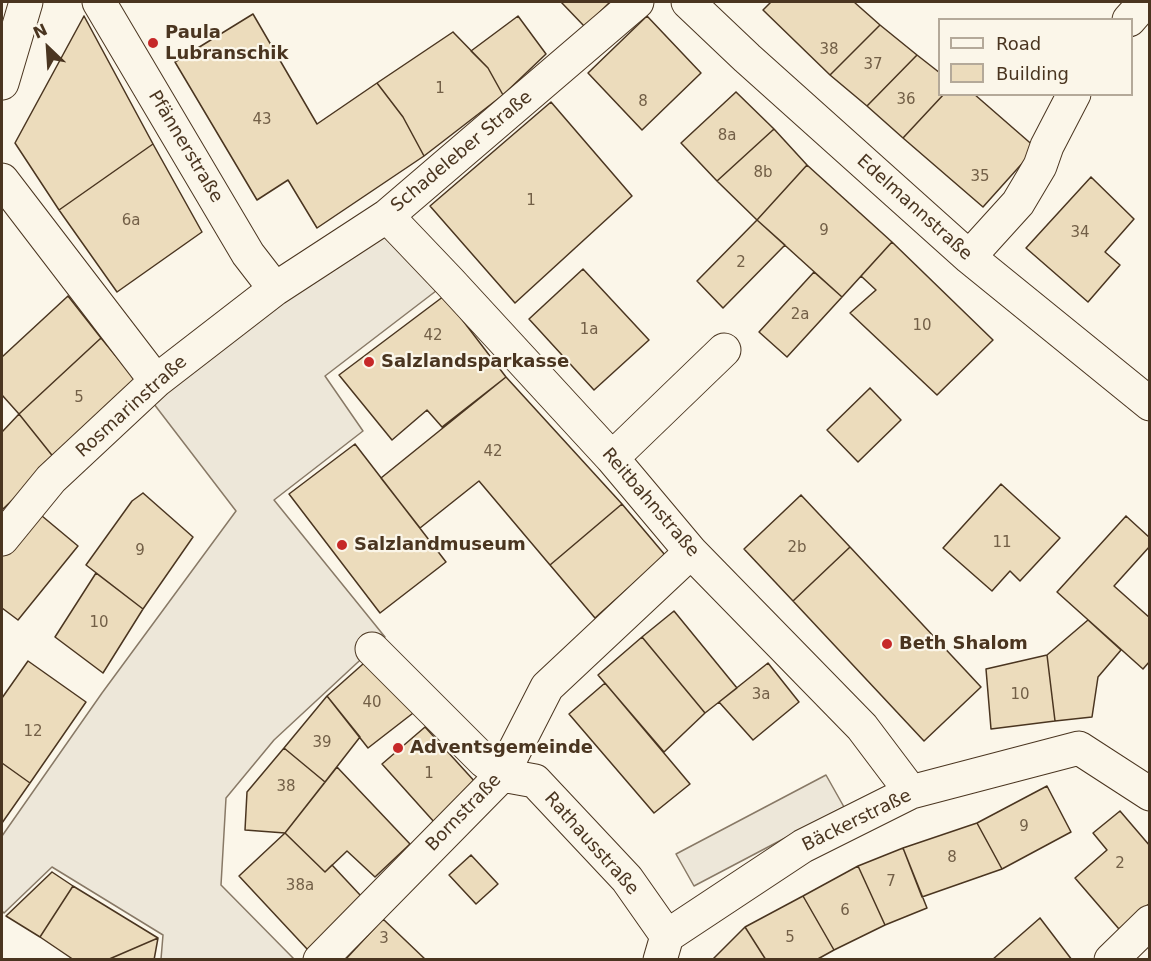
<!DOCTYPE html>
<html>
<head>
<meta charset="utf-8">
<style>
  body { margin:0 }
  #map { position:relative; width:1151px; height:961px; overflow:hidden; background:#fbf6e9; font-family:"DejaVu Sans",sans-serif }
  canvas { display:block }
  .frame { position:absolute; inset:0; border:3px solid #4a3520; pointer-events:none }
  .legend { position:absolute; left:938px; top:18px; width:195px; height:78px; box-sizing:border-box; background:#fbf6e9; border:2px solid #b4a999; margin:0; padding:8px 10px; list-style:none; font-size:18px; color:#4a3520 }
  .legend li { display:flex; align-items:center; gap:12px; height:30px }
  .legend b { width:30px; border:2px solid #b4a999 }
  .north { position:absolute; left:18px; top:18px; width:60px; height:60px; -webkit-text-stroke:4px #fbf6e9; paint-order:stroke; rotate:335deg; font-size:16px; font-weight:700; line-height:24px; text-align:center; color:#4a3520 }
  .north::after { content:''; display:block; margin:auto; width:21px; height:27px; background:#4a3520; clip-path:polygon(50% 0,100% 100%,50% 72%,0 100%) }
</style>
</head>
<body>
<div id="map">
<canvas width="1151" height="961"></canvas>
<div class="frame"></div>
<ul class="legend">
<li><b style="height:8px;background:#fbf6e9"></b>Road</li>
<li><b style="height:16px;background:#ecdcbc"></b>Building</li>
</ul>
<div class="north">N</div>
</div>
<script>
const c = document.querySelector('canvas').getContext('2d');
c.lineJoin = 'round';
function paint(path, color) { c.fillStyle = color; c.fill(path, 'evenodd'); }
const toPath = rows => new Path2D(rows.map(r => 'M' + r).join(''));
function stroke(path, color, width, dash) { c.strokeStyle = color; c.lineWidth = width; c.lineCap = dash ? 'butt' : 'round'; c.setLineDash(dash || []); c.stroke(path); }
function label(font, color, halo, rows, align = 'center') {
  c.font = font + ' "DejaVu Sans",sans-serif'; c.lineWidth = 4.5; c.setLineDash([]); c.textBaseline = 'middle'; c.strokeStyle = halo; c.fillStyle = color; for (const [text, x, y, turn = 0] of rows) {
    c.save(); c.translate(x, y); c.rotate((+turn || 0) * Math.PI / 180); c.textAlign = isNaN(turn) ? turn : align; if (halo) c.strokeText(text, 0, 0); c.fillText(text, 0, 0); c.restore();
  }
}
const parking = toPath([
  [387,216,449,281,325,376,363,431,274,500,385,637,274,740,226,798,221,885,294,959,161,959,163,935,52,867,4,913,2,911,2,836,102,693,236,511,144,391,387,216],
  [826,775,844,807,694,886,676,854,826,775]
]);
const building = toPath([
  [561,2,610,2,585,27,561,2],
  [771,2,854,2,880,25,830,75,763,10,771,2],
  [253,14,317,124,377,83,403,117,424,156,317,228,288,180,257,200,175,62,253,14],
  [84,16,153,144,59,210,15,143,84,16],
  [518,16,546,54,503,95,488,68,471,51,518,16],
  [647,16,701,73,642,130,588,73,647,16],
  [880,25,917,55,867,106,830,75,880,25],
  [453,32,488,68,503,95,424,156,403,117,377,83,453,32],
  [917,55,940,73,940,94,944,94,903,138,867,106,917,55],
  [736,92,774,129,717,181,681,143,736,92],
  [944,94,974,94,1036,148,983,207,903,138,944,94],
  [551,102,632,196,515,303,430,206,551,102],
  [774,129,807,165,757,220,717,181,774,129],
  [153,144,202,232,117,292,59,210,153,144],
  [807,165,892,242,842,297,757,220,807,165],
  [1091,177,1134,219,1105,252,1120,265,1088,302,1026,248,1091,177],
  [757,220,785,245,723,308,697,281,757,220],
  [892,242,993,340,937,395,850,313,876,290,861,276,892,242],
  [583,269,649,340,594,390,529,319,583,269],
  [814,272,842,297,787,357,759,332,814,272],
  [68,296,101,338,19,414,2,395,2,357,68,296],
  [444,296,506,377,442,427,427,410,392,440,339,375,444,296],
  [101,338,138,383,55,459,19,414,101,338],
  [506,377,622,504,550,565,479,481,420,528,381,478,506,377],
  [870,388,901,420,858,462,827,430,870,388],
  [19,414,55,459,3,509,2,507,2,432,19,414],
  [355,444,446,562,380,613,289,494,355,444],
  [1001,484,1060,538,1020,581,1010,571,992,591,943,548,1001,484],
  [143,493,193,537,143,609,86,565,132,501,143,493],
  [801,495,850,547,793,601,744,549,801,495],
  [622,504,665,555,595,618,550,565,622,504],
  [36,511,78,546,18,620,2,608,2,554,36,511],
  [1126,516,1150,538,1150,546,1114,586,1150,618,1150,661,1143,669,1057,592,1126,516],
  [850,547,981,687,924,741,793,601,850,547],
  [96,573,143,609,103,673,55,637,96,573],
  [674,611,737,688,705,713,642,637,674,611],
  [1088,620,1121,650,1098,677,1092,717,1055,721,1047,655,1088,620],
  [642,637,705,713,664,752,598,675,642,637],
  [1047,655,1055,721,991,729,986,669,1047,655],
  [372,656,417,710,368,748,327,696,372,656],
  [28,661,86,702,30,783,2,763,2,698,28,661],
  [768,663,799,702,753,740,719,702,768,663],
  [605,683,690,784,654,813,569,714,605,683],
  [327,696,360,737,325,782,284,748,327,696],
  [425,727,477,784,435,823,382,764,425,727],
  [284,748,325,782,285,833,245,830,247,792,284,748],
  [2,763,30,783,2,823,2,763],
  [337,767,410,844,375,877,347,851,325,872,285,833,337,767],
  [1047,786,1071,832,1002,869,977,823,1047,786],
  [1120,811,1150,846,1150,903,1119,929,1075,878,1107,850,1093,833,1120,811],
  [977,823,1002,869,922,897,903,848,977,823],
  [285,833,325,872,332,865,361,896,308,950,239,876,285,833],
  [903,848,927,908,885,925,858,866,903,848],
  [471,855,498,884,476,904,449,875,471,855],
  [858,866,885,925,834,950,803,896,858,866],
  [52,872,73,886,40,937,6,916,52,872],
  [73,886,158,938,107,960,74,960,40,937,73,886],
  [803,896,834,950,816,960,766,960,745,927,803,896],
  [1040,918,1072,960,992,960,1040,918],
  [383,919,426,960,345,960,383,919],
  [745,927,766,960,712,960,745,927],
  [158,938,154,960,107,960,158,938]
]);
const minor = toPath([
  [99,2,248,254,275,289],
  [688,2,747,58,969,257,1150,404],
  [1129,20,1145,2],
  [2,83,26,2],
  [2,180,156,381],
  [387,216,449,281,612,458,691,552,862,727,911,792],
  [969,257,1018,203,1040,166,1047,146,1074,94],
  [612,458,724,350],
  [2,539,51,479,156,381,275,289,387,216,637,2],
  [372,649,484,761,502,775,535,781,627,879,667,936],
  [320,960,502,775,547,687,691,552],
  [660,960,667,936,803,846,911,792,1079,748,1150,794],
  [1111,960,1150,922]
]);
const markers = [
  [153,43,6,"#c62828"],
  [369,362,6,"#c62828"],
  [342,545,6,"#c62828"],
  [887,644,6,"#c62828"],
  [398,748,6,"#c62828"]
];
const numberNames = [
  ["38",829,50],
  ["37",873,65],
  ["1",440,89],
  ["36",906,100],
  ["8",643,102],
  ["43",262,120],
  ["8a",727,136],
  ["8b",763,173],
  ["35",980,177],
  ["1",531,201],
  ["6a",131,221],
  ["9",824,231],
  ["34",1080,233],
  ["2",741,263],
  ["2a",800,315],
  ["10",922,326],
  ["1a",589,330],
  ["42",433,336],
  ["5",79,398],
  ["42",493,452],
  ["11",1002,543],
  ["2b",797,548],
  ["9",140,551],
  ["10",99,623],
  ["3a",761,695],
  ["10",1020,695],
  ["40",372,703],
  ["12",33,732],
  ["39",322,743],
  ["1",429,774],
  ["38",286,787],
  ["9",1024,827],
  ["8",952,858],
  ["2",1120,864],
  ["7",891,882],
  ["38a",300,886],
  ["6",845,911],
  ["5",790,938],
  ["3",384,939]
];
const poiNames = [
  ["Paula",165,33],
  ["Lubranschik",165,54],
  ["Salzlandsparkasse",381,362],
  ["Salzlandmuseum",354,545],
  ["Beth Shalom",899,644],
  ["Adventsgemeinde",410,748]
];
const streetNames = [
  ["Pfännerstraße",185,147,59],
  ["Schadeleber Straße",462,152,-40],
  ["Edelmannstraße",914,208,42],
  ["Rosmarinstraße",132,407,-42],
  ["Reitbahnstraße",650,503,49],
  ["Bornstraße",464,813,-46],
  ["Bäckerstraße",857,821,-26],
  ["Rathausstraße",591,844,48]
];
paint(parking, '#ede7d9');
stroke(parking, '#887966', 1.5);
paint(building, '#ecdcbc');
stroke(building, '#4a3520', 1.5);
stroke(minor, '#4a3520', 35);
stroke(minor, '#fbf6e9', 33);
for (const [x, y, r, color] of markers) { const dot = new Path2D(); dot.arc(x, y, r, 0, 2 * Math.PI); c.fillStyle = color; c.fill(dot); stroke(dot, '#fbf6e9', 2); }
label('15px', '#725f47', null, numberNames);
label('bold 18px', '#4a3520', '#fbf6e9', poiNames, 'left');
label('18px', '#4a3520', '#fbf6e9', streetNames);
</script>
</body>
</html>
